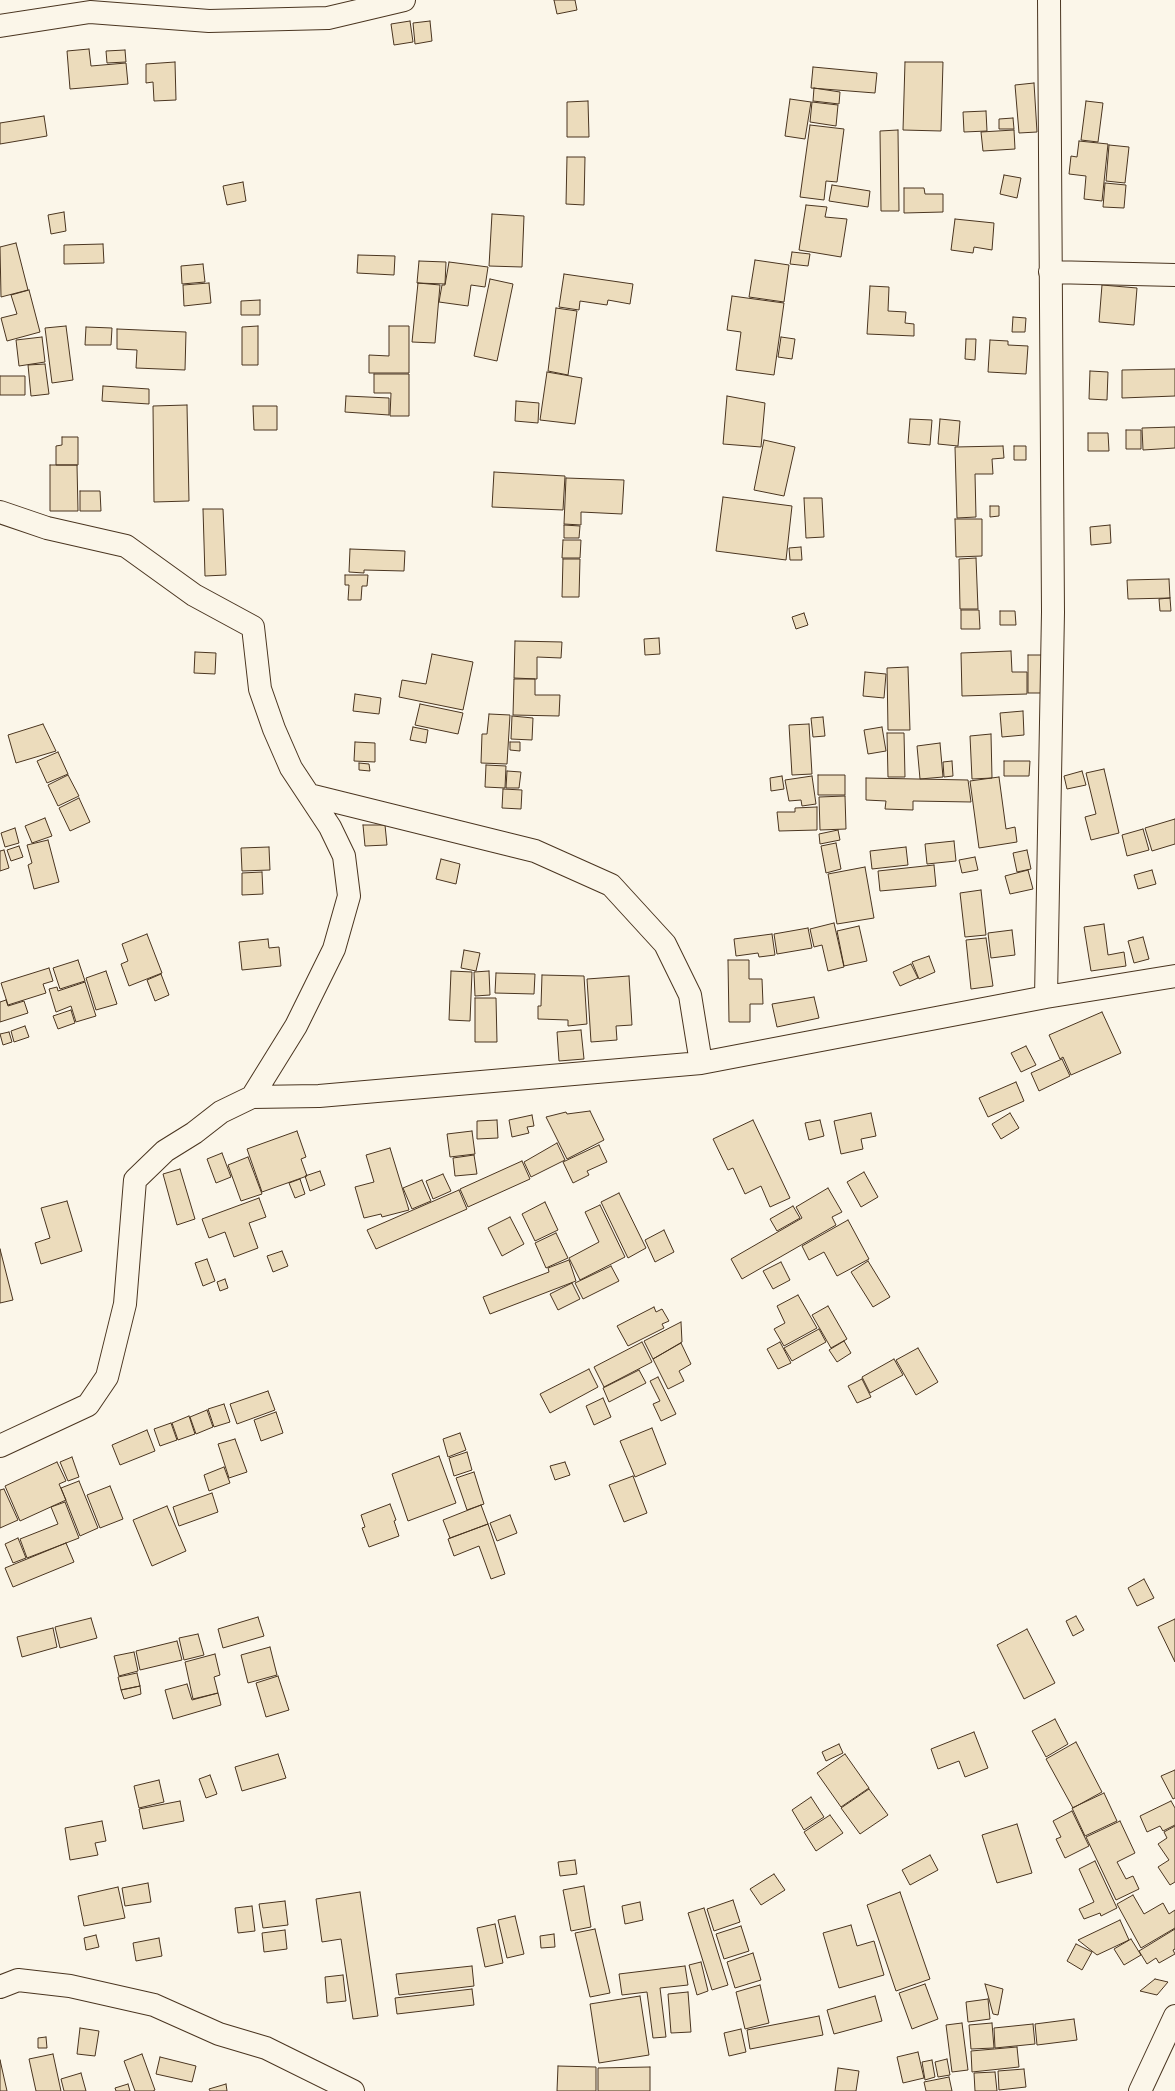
<!DOCTYPE html>
<html>
<head>
<meta charset="utf-8">
<style>
  body { margin:0 }
  canvas { display:block; background:#fbf6e9 }
</style>
</head>
<body>
<canvas width="1175" height="2091"></canvas>
<script>
const c = document.querySelector('canvas').getContext('2d');
c.lineJoin = 'round';
function paint(path, color) { c.fillStyle = color; c.fill(path, 'evenodd'); }
const toPath = rows => new Path2D(rows.map(r => 'M' + r).join(''));
function stroke(path, color, width, dash) { c.strokeStyle = color; c.lineWidth = width; c.lineCap = dash ? 'butt' : 'round'; c.setLineDash(dash || []); c.stroke(path); }
const building = toPath([
  [554,0,575,0,577,10,557,14,554,0],
  [410,21,413,42,394,45,391,24,410,21],
  [430,21,432,41,415,44,413,23,430,21],
  [89,49,91,66,126,63,128,84,70,89,67,51,89,49],
  [125,50,126,62,107,63,106,51,125,50],
  [175,62,176,100,154,101,153,82,146,83,146,64,175,62],
  [905,62,943,62,941,131,903,130,905,62],
  [813,67,877,73,875,93,811,88,813,67],
  [1034,83,1037,132,1019,133,1015,85,1034,83],
  [814,88,840,92,839,104,813,101,814,88],
  [790,99,811,102,805,139,785,136,790,99],
  [588,101,589,137,567,137,567,102,588,101],
  [1086,101,1103,103,1098,142,1081,140,1086,101],
  [812,102,838,105,836,126,810,122,812,102],
  [986,111,987,131,964,132,963,112,986,111],
  [44,116,47,136,0,144,0,123,44,116],
  [1013,118,1014,129,999,129,999,119,1013,118],
  [810,125,844,129,837,182,826,181,824,200,800,197,810,125],
  [898,130,899,211,881,211,880,131,898,130],
  [1014,130,1015,149,983,151,981,132,1014,130],
  [1079,141,1108,144,1102,201,1084,199,1086,176,1069,174,1071,156,1077,157,1079,141],
  [1109,145,1129,147,1125,183,1106,181,1109,145],
  [567,157,585,157,584,205,566,204,567,157],
  [1004,175,1021,178,1017,198,1000,194,1004,175],
  [243,182,246,201,227,205,223,186,243,182],
  [1105,183,1126,185,1124,208,1103,207,1105,183],
  [832,185,870,191,868,207,829,201,832,185],
  [904,188,924,188,925,194,943,194,943,212,904,213,904,188],
  [806,205,827,207,825,217,847,219,841,257,799,250,806,205],
  [64,212,66,231,51,234,48,215,64,212],
  [492,214,524,216,522,267,489,266,492,214],
  [955,219,994,223,992,250,974,247,973,253,951,250,955,219],
  [16,243,28,290,1,297,0,247,16,243],
  [103,244,104,263,64,264,64,245,103,244],
  [792,252,810,254,808,266,790,264,792,252],
  [358,255,395,256,394,275,357,273,358,255],
  [755,260,789,265,784,302,749,297,755,260],
  [419,261,446,262,445,284,417,283,419,261],
  [449,262,488,267,485,287,471,285,468,306,439,302,442,285,445,285,449,262],
  [203,264,205,282,182,284,181,266,203,264],
  [564,274,633,284,630,304,608,300,607,305,580,301,579,310,559,307,564,274],
  [490,279,513,284,497,361,474,356,490,279],
  [209,283,211,303,184,306,183,285,209,283],
  [418,283,440,285,435,343,412,342,418,283],
  [1102,285,1137,288,1134,325,1099,322,1102,285],
  [870,286,889,287,888,311,906,312,905,323,914,324,914,336,867,334,870,286],
  [29,290,40,332,7,341,1,318,17,314,11,295,29,290],
  [732,296,784,303,774,375,736,370,741,332,727,330,732,296],
  [260,300,260,315,241,315,241,301,260,300],
  [556,308,577,311,568,375,548,371,556,308],
  [1013,317,1026,318,1025,332,1012,332,1013,317],
  [66,326,73,380,52,383,45,328,66,326],
  [258,326,258,365,242,365,242,327,258,326],
  [389,326,409,326,409,373,369,373,369,355,389,356,389,326],
  [86,327,112,328,111,345,85,345,86,327],
  [117,329,186,332,185,370,136,368,137,350,117,349,117,329],
  [42,337,45,362,19,366,16,340,42,337],
  [781,337,795,339,792,359,778,357,781,337],
  [966,339,976,339,975,360,965,359,966,339],
  [990,340,1008,341,1008,345,1028,346,1026,374,988,372,990,340],
  [45,364,49,394,31,396,28,365,45,364],
  [1175,369,1175,396,1122,398,1122,370,1175,369],
  [1090,371,1108,372,1107,400,1089,399,1090,371],
  [547,372,582,378,575,424,540,420,547,372],
  [374,374,409,374,409,416,390,416,391,393,374,393,374,374],
  [0,376,25,376,25,395,0,395,0,376],
  [103,386,149,389,149,404,102,401,103,386],
  [346,396,389,398,389,415,345,412,346,396],
  [727,396,765,403,761,447,723,444,727,396],
  [516,401,539,403,538,423,515,421,516,401],
  [187,405,189,501,154,502,153,406,187,405],
  [253,406,277,406,277,430,254,430,253,406],
  [910,419,932,420,930,445,908,443,910,419],
  [940,419,960,421,958,446,938,444,940,419],
  [1175,427,1175,448,1143,450,1142,428,1175,427],
  [1126,430,1141,430,1141,449,1126,449,1126,430],
  [1088,433,1108,433,1109,451,1088,451,1088,433],
  [62,437,78,437,78,465,56,465,56,446,62,445,62,437],
  [764,440,795,447,784,496,754,490,764,440],
  [1003,446,1004,458,992,459,993,474,975,474,976,517,957,518,955,447,1003,446],
  [1014,446,1026,446,1026,460,1014,460,1014,446],
  [50,465,77,465,78,511,50,511,50,465],
  [494,472,565,476,563,510,492,507,494,472],
  [566,478,624,480,622,514,581,512,581,525,564,524,566,478],
  [80,491,100,491,101,511,80,511,80,491],
  [723,497,792,506,786,560,716,551,723,497],
  [804,498,822,498,824,537,806,538,804,498],
  [990,506,999,506,999,516,990,517,990,506],
  [203,509,223,509,226,575,205,576,203,509],
  [955,519,982,519,982,556,956,557,955,519],
  [564,525,580,526,579,538,564,538,564,525],
  [1110,525,1111,543,1091,545,1090,527,1110,525],
  [563,540,581,540,580,558,562,558,563,540],
  [801,547,802,560,790,560,789,548,801,547],
  [350,549,405,551,404,571,364,570,364,573,349,572,350,549],
  [976,558,978,609,960,609,959,559,976,558],
  [563,559,580,559,579,597,562,597,563,559],
  [345,575,368,575,367,586,362,586,361,600,348,600,349,585,345,585,345,575],
  [1169,579,1170,598,1128,599,1127,580,1169,579],
  [1170,598,1171,611,1160,611,1159,599,1170,598],
  [961,610,979,610,980,629,961,629,961,610],
  [1000,611,1015,611,1016,625,1000,625,1000,611],
  [804,613,808,625,796,629,792,617,804,613],
  [659,638,660,654,645,655,644,639,659,638],
  [515,641,562,642,561,658,537,657,537,679,514,678,515,641],
  [1011,651,1012,672,1027,672,1027,694,962,696,961,653,1011,651],
  [195,652,216,653,215,674,194,673,195,652],
  [432,654,473,662,463,710,399,697,402,680,426,684,432,654],
  [1028,655,1044,655,1044,693,1028,693,1028,655],
  [908,667,910,730,888,730,887,668,908,667],
  [865,672,886,674,884,698,863,696,865,672],
  [514,679,535,679,535,695,560,695,559,716,513,715,514,679],
  [355,694,381,698,379,714,353,711,355,694],
  [420,704,463,713,458,734,415,725,420,704],
  [1023,711,1024,735,1002,737,1000,713,1023,711],
  [489,714,510,715,507,764,481,763,482,734,487,734,489,714],
  [512,716,533,718,532,740,511,739,512,716],
  [823,717,825,736,813,737,811,718,823,717],
  [43,724,56,751,16,763,8,735,43,724],
  [809,724,812,774,792,775,789,725,809,724],
  [413,727,428,730,426,743,410,740,413,727],
  [882,727,886,751,868,754,864,730,882,727],
  [887,733,904,733,905,777,888,777,887,733],
  [991,734,992,778,972,779,970,736,991,734],
  [355,742,375,743,375,762,354,761,355,742],
  [510,742,520,742,520,751,510,750,510,742],
  [940,743,943,777,920,779,917,746,940,743],
  [58,752,68,774,47,783,37,761,58,752],
  [952,761,953,776,944,777,943,762,952,761],
  [1004,761,1030,761,1029,776,1004,776,1004,761],
  [359,763,369,764,370,771,359,770,359,763],
  [486,765,506,766,505,788,485,787,486,765],
  [1104,769,1119,833,1091,840,1085,817,1096,814,1086,773,1104,769],
  [507,771,521,772,519,788,506,788,507,771],
  [1082,771,1086,785,1067,789,1064,776,1082,771],
  [68,775,79,796,58,806,48,785,68,775],
  [818,775,845,775,845,795,818,795,818,775],
  [782,776,784,789,771,791,770,778,782,776],
  [812,776,816,804,802,806,801,800,789,801,785,780,812,776],
  [999,777,1006,829,1015,827,1017,842,979,848,970,781,999,777],
  [866,778,968,780,971,802,913,801,913,810,885,809,886,801,866,800,866,778],
  [503,789,522,790,521,809,502,808,503,789],
  [845,796,846,829,820,830,819,797,845,796],
  [79,798,90,822,70,831,59,808,79,798],
  [817,807,817,830,779,831,777,812,795,812,795,808,817,807],
  [45,818,52,836,32,843,25,826,45,818],
  [1175,819,1175,844,1152,851,1145,828,1175,819],
  [363,825,385,825,387,845,365,846,363,825],
  [15,828,19,843,5,847,1,833,15,828],
  [1143,829,1149,850,1127,856,1122,835,1143,829],
  [838,830,840,840,820,844,819,834,838,830],
  [48,840,59,882,34,889,28,865,32,863,27,845,48,840],
  [954,841,956,861,927,864,925,844,954,841],
  [836,843,841,869,826,873,821,846,836,843],
  [19,846,23,857,11,861,7,850,19,846],
  [269,847,270,870,242,871,241,848,269,847],
  [906,847,908,865,872,869,870,851,906,847],
  [4,850,9,868,0,871,0,851,4,850],
  [1027,850,1031,869,1017,872,1013,853,1027,850],
  [975,857,978,870,962,873,959,860,975,857],
  [441,859,460,864,456,884,436,879,441,859],
  [934,865,936,886,880,891,878,871,934,865],
  [865,867,874,918,837,924,828,874,865,867],
  [1028,870,1033,889,1010,894,1005,876,1028,870],
  [1152,870,1156,884,1138,889,1134,875,1152,870],
  [262,872,263,894,242,895,242,873,262,872],
  [981,890,986,935,965,937,960,893,981,890],
  [834,923,844,967,828,971,822,945,814,947,810,929,834,923],
  [1104,924,1108,955,1124,952,1126,966,1091,971,1084,927,1104,924],
  [859,926,867,961,844,966,837,931,859,926],
  [808,928,812,948,777,954,774,934,808,928],
  [1012,930,1015,955,991,958,988,933,1012,930],
  [147,934,162,973,129,986,121,964,128,961,122,944,147,934],
  [772,934,775,955,759,957,758,953,736,956,734,939,772,934],
  [1143,937,1149,959,1134,963,1128,941,1143,937],
  [986,938,993,986,971,989,966,940,986,938],
  [268,939,269,948,279,947,281,966,242,970,239,942,268,939],
  [464,950,480,953,476,971,461,968,464,950],
  [929,956,935,972,919,979,912,962,929,956],
  [78,960,85,981,60,989,53,968,78,960],
  [728,960,749,960,749,979,762,979,763,1004,750,1004,750,1022,729,1022,728,960],
  [911,964,918,978,900,986,893,972,911,964],
  [49,968,53,981,43,984,46,993,8,1005,1,983,49,968],
  [106,971,117,1004,96,1010,86,978,106,971],
  [451,971,472,972,470,1021,449,1020,451,971],
  [489,971,490,995,475,996,474,972,489,971],
  [496,973,535,974,534,994,495,993,496,973],
  [161,974,169,995,155,1001,147,980,161,974],
  [542,975,584,976,587,1024,568,1026,568,1020,538,1019,538,1006,541,1006,542,975],
  [629,976,632,1025,616,1026,617,1040,591,1042,587,979,629,976],
  [85,982,96,1016,76,1022,71,1006,56,1012,49,989,57,987,58,991,85,982],
  [814,997,819,1018,777,1027,772,1004,814,997],
  [475,998,496,998,497,1042,475,1042,475,998],
  [6,1000,8,1006,24,1001,28,1013,0,1022,0,1002,6,1000],
  [71,1010,75,1023,58,1029,53,1016,71,1010],
  [1102,1012,1121,1053,1071,1075,1063,1057,1060,1059,1049,1035,1102,1012],
  [25,1026,29,1037,14,1042,11,1031,25,1026],
  [581,1030,584,1059,559,1061,557,1032,581,1030],
  [9,1032,12,1042,3,1045,0,1034,9,1032],
  [1026,1046,1036,1065,1021,1072,1011,1053,1026,1046],
  [1062,1059,1070,1076,1039,1091,1031,1073,1062,1059],
  [1016,1082,1024,1101,988,1117,979,1098,1016,1082],
  [590,1111,604,1140,567,1159,546,1117,566,1112,567,1114,590,1111],
  [871,1113,876,1136,861,1139,863,1149,841,1154,834,1121,871,1113],
  [1010,1113,1019,1128,1001,1139,992,1124,1010,1113],
  [532,1115,534,1126,527,1127,529,1133,512,1137,509,1120,532,1115],
  [497,1120,498,1138,477,1139,477,1121,497,1120],
  [753,1120,790,1198,770,1207,761,1186,745,1194,733,1168,728,1170,713,1139,753,1120],
  [820,1120,824,1136,809,1140,805,1123,820,1120],
  [297,1131,306,1157,301,1159,307,1176,262,1192,247,1149,297,1131],
  [472,1131,475,1154,450,1157,447,1134,472,1131],
  [557,1143,565,1160,531,1177,524,1162,557,1143],
  [599,1145,607,1162,587,1171,589,1175,573,1183,563,1162,599,1145],
  [390,1148,409,1210,382,1217,381,1214,364,1218,355,1187,374,1182,366,1155,390,1148],
  [222,1153,231,1177,216,1183,207,1159,222,1153],
  [474,1155,477,1174,455,1176,453,1158,474,1155],
  [248,1157,262,1194,241,1201,228,1165,248,1157],
  [522,1161,530,1179,468,1207,460,1189,522,1161],
  [180,1169,195,1219,177,1225,163,1174,180,1169],
  [320,1171,325,1185,310,1191,305,1176,320,1171],
  [864,1172,878,1197,861,1207,847,1182,864,1172],
  [443,1174,451,1191,433,1199,426,1181,443,1174],
  [300,1179,305,1194,295,1198,289,1183,300,1179],
  [422,1180,431,1201,412,1209,403,1188,422,1180],
  [828,1188,842,1212,832,1217,836,1225,742,1279,731,1259,802,1218,796,1207,828,1188],
  [459,1190,467,1209,376,1249,367,1230,459,1190],
  [619,1193,646,1248,628,1258,601,1202,619,1193],
  [259,1198,266,1217,249,1223,258,1248,234,1257,225,1232,209,1238,202,1219,259,1198],
  [67,1201,82,1251,41,1264,35,1243,50,1238,41,1208,67,1201],
  [545,1202,558,1230,535,1241,522,1214,545,1202],
  [600,1205,625,1257,580,1280,569,1258,599,1242,585,1212,600,1205],
  [793,1206,800,1218,777,1231,770,1219,793,1206],
  [510,1217,524,1244,502,1256,488,1228,510,1217],
  [848,1220,869,1259,837,1276,824,1252,809,1260,802,1246,848,1220],
  [664,1230,674,1252,655,1262,645,1240,664,1230],
  [556,1233,568,1258,546,1268,535,1243,556,1233],
  [0,1249,13,1300,0,1303,0,1249],
  [282,1251,288,1266,273,1272,267,1256,282,1251],
  [207,1259,215,1281,203,1286,195,1263,207,1259],
  [569,1260,576,1281,490,1314,483,1297,549,1272,548,1268,569,1260],
  [868,1261,890,1297,873,1307,851,1272,868,1261],
  [781,1262,790,1280,773,1289,763,1271,781,1262],
  [611,1266,619,1281,583,1299,575,1283,611,1266],
  [225,1279,228,1288,220,1291,217,1282,225,1279],
  [572,1283,580,1299,558,1310,550,1294,572,1283],
  [798,1295,817,1328,784,1346,774,1329,785,1323,777,1306,798,1295],
  [828,1306,847,1339,831,1348,812,1315,828,1306],
  [654,1307,656,1312,662,1309,669,1321,662,1324,664,1328,628,1346,617,1326,654,1307],
  [681,1322,682,1342,653,1359,644,1341,681,1322],
  [819,1329,826,1342,792,1361,784,1348,819,1329],
  [844,1341,851,1353,837,1362,829,1350,844,1341],
  [642,1342,652,1362,604,1387,594,1367,642,1342],
  [780,1342,791,1363,778,1369,767,1349,780,1342],
  [681,1343,691,1364,679,1371,684,1381,668,1389,653,1359,681,1343],
  [918,1348,938,1382,916,1395,896,1360,918,1348],
  [894,1359,903,1375,870,1393,862,1377,894,1359],
  [589,1369,598,1387,550,1413,540,1394,589,1369],
  [639,1370,646,1383,609,1402,603,1388,639,1370],
  [658,1377,676,1414,661,1421,653,1404,660,1401,650,1381,658,1377],
  [862,1379,871,1397,857,1403,848,1386,862,1379],
  [268,1391,275,1410,237,1424,230,1404,268,1391],
  [603,1398,611,1417,594,1425,586,1406,603,1398],
  [224,1404,230,1422,214,1427,208,1409,224,1404],
  [207,1410,213,1427,196,1434,190,1417,207,1410],
  [276,1412,283,1433,261,1441,254,1420,276,1412],
  [189,1416,195,1434,178,1440,172,1423,189,1416],
  [171,1423,177,1440,160,1446,154,1429,171,1423],
  [652,1428,666,1464,635,1477,620,1441,652,1428],
  [147,1430,155,1451,120,1465,112,1445,147,1430],
  [460,1433,466,1450,448,1457,443,1439,460,1433],
  [235,1439,247,1472,229,1478,218,1444,235,1439],
  [467,1452,472,1470,454,1476,449,1458,467,1452],
  [439,1456,456,1503,408,1521,392,1474,439,1456],
  [72,1457,79,1477,68,1481,60,1462,72,1457],
  [57,1462,66,1481,59,1484,66,1500,20,1521,5,1486,57,1462],
  [565,1462,570,1475,555,1480,550,1466,565,1462],
  [224,1467,230,1483,209,1491,204,1475,224,1467],
  [474,1472,484,1504,467,1510,456,1478,474,1472],
  [633,1476,647,1513,624,1522,609,1485,633,1476],
  [79,1481,98,1528,80,1536,61,1488,79,1481],
  [110,1486,123,1519,100,1528,87,1495,110,1486],
  [4,1489,18,1520,0,1528,0,1490,4,1489],
  [212,1493,218,1512,179,1526,173,1507,212,1493],
  [65,1502,79,1538,27,1558,20,1539,58,1524,51,1507,65,1502],
  [390,1504,396,1520,394,1521,399,1536,369,1547,362,1528,365,1527,361,1515,390,1504],
  [481,1505,488,1524,450,1538,443,1520,481,1505],
  [167,1506,186,1551,152,1566,133,1520,167,1506],
  [510,1515,517,1533,497,1541,490,1523,510,1515],
  [488,1524,505,1574,491,1579,479,1546,454,1556,448,1539,488,1524],
  [18,1538,26,1558,13,1563,5,1544,18,1538],
  [66,1543,74,1562,13,1587,5,1568,66,1543],
  [1144,1579,1154,1598,1137,1606,1128,1588,1144,1579],
  [1076,1616,1084,1630,1073,1636,1066,1621,1076,1616],
  [258,1617,264,1636,223,1648,218,1629,258,1617],
  [91,1618,97,1638,60,1648,55,1627,91,1618],
  [1175,1619,1175,1662,1158,1627,1175,1619],
  [53,1628,57,1647,22,1657,17,1637,53,1628],
  [1027,1629,1055,1683,1024,1699,997,1645,1027,1629],
  [198,1634,204,1655,184,1660,179,1638,198,1634],
  [177,1641,182,1660,140,1670,136,1651,177,1641],
  [270,1647,277,1675,248,1683,241,1655,270,1647],
  [134,1652,138,1671,119,1676,114,1656,134,1652],
  [215,1654,220,1675,214,1677,218,1693,193,1699,185,1662,215,1654],
  [137,1673,140,1686,121,1690,118,1677,137,1673],
  [278,1676,289,1710,266,1717,256,1683,278,1676],
  [187,1684,192,1700,218,1693,221,1705,173,1719,165,1690,187,1684],
  [140,1686,141,1694,124,1699,121,1690,140,1686],
  [1055,1719,1068,1744,1046,1757,1032,1731,1055,1719],
  [974,1732,988,1768,965,1777,959,1761,938,1769,931,1749,974,1732],
  [1076,1742,1102,1792,1073,1808,1046,1759,1076,1742],
  [839,1744,843,1753,826,1761,822,1752,839,1744],
  [278,1754,286,1778,242,1791,235,1767,278,1754],
  [845,1754,869,1788,841,1807,817,1773,845,1754],
  [1175,1770,1175,1798,1173,1799,1161,1776,1175,1770],
  [210,1775,217,1794,206,1798,199,1779,210,1775],
  [159,1780,164,1802,139,1808,134,1786,159,1780],
  [869,1789,888,1815,860,1834,841,1808,869,1789],
  [1104,1793,1117,1821,1085,1836,1072,1808,1104,1793],
  [811,1797,824,1817,804,1830,792,1810,811,1797],
  [180,1801,184,1821,143,1829,139,1809,180,1801],
  [1171,1801,1175,1808,1175,1825,1163,1831,1160,1826,1147,1832,1140,1816,1171,1801],
  [1072,1811,1089,1846,1065,1858,1056,1839,1061,1837,1053,1821,1072,1811],
  [830,1815,843,1833,816,1851,804,1832,830,1815],
  [102,1821,106,1841,95,1843,98,1855,70,1860,65,1828,102,1821],
  [1120,1821,1135,1853,1117,1862,1126,1879,1133,1876,1139,1889,1116,1900,1086,1837,1120,1821],
  [1017,1824,1032,1873,997,1883,982,1835,1017,1824],
  [1175,1826,1175,1882,1170,1885,1158,1867,1169,1860,1158,1844,1167,1838,1164,1832,1175,1826],
  [930,1855,938,1870,910,1885,902,1870,930,1855],
  [575,1860,577,1874,560,1876,558,1862,575,1860],
  [1095,1861,1117,1908,1101,1916,1100,1913,1084,1919,1079,1909,1094,1902,1079,1869,1095,1861],
  [774,1874,785,1890,761,1905,750,1889,774,1874],
  [148,1883,151,1902,125,1906,122,1888,148,1883],
  [584,1886,591,1927,571,1931,563,1890,584,1886],
  [118,1887,125,1918,84,1926,78,1896,118,1887],
  [360,1892,378,2016,353,2019,341,1939,322,1942,316,1899,360,1892],
  [900,1892,930,1979,896,1991,867,1905,900,1892],
  [1133,1895,1144,1914,1163,1903,1169,1914,1175,1910,1175,1928,1141,1948,1117,1904,1133,1895],
  [733,1900,740,1922,714,1931,707,1909,733,1900],
  [285,1901,288,1925,263,1928,259,1904,285,1901],
  [640,1902,643,1920,625,1924,622,1906,640,1902],
  [252,1906,255,1931,238,1933,235,1908,252,1906],
  [704,1908,728,1985,712,1990,688,1913,704,1908],
  [515,1916,524,1954,507,1958,498,1920,515,1916],
  [1120,1920,1129,1940,1097,1955,1078,1940,1120,1920],
  [495,1924,503,1963,485,1967,477,1928,495,1924],
  [851,1925,857,1946,874,1941,884,1975,839,1988,823,1933,851,1925],
  [741,1926,749,1951,724,1959,716,1934,741,1926],
  [595,1929,610,1993,590,1997,575,1933,595,1929],
  [1175,1929,1175,1949,1173,1950,1175,1954,1159,1963,1156,1958,1147,1964,1139,1951,1175,1929],
  [285,1930,287,1949,264,1952,262,1933,285,1930],
  [554,1934,555,1947,541,1948,540,1936,554,1934],
  [96,1935,99,1947,86,1950,84,1938,96,1935],
  [159,1938,162,1956,136,1961,133,1943,159,1938],
  [1131,1939,1141,1955,1124,1965,1114,1949,1131,1939],
  [1076,1944,1092,1952,1082,1970,1067,1961,1076,1944],
  [753,1953,761,1980,735,1988,727,1962,753,1953],
  [701,1962,708,1991,697,1995,689,1965,701,1962],
  [472,1966,474,1986,399,1995,396,1974,472,1966],
  [685,1966,688,1985,660,1988,666,2037,653,2038,647,1992,622,1995,619,1974,685,1966],
  [343,1975,346,2001,327,2003,325,1977,343,1975],
  [1155,1979,1168,1982,1157,1995,1140,1991,1155,1979],
  [925,1984,938,2019,912,2029,899,1993,925,1984],
  [985,1984,1003,1989,998,2015,993,2014,985,1984],
  [760,1985,769,2023,745,2029,736,1992,760,1985],
  [472,1989,474,2005,397,2014,395,1998,472,1989],
  [688,1992,691,2032,671,2033,668,1994,688,1992],
  [640,1996,649,2055,599,2063,590,2004,640,1996],
  [875,1996,882,2021,834,2034,827,2010,875,1996],
  [988,1999,990,2019,968,2022,966,2002,988,1999],
  [819,2016,823,2035,750,2049,747,2030,819,2016],
  [1074,2019,1077,2040,1037,2045,1035,2024,1074,2019],
  [962,2023,968,2070,952,2072,946,2025,962,2023],
  [992,2023,994,2048,971,2049,969,2025,992,2023],
  [1033,2024,1035,2044,995,2048,994,2028,1033,2024],
  [80,2028,99,2031,95,2056,77,2054,80,2028],
  [741,2029,746,2052,729,2056,724,2033,741,2029],
  [46,2037,47,2048,38,2048,38,2038,46,2037],
  [1017,2047,1019,2067,972,2072,971,2051,1017,2047],
  [918,2052,924,2078,903,2083,897,2057,918,2052],
  [53,2054,61,2091,36,2091,29,2059,53,2054],
  [142,2054,155,2090,153,2091,135,2091,124,2061,142,2054],
  [160,2057,196,2066,192,2082,156,2074,160,2057],
  [947,2059,950,2075,938,2077,935,2062,947,2059],
  [0,2060,7,2091,0,2091,0,2060],
  [932,2060,935,2077,925,2080,922,2062,932,2060],
  [558,2066,596,2067,596,2091,557,2091,558,2066],
  [650,2067,650,2091,598,2091,598,2068,650,2067],
  [838,2068,859,2071,856,2091,835,2091,838,2068],
  [1024,2069,1026,2087,999,2090,998,2071,1024,2069],
  [995,2072,997,2091,975,2091,974,2073,995,2072],
  [81,2073,86,2091,64,2091,61,2079,81,2073],
  [949,2077,952,2091,926,2091,924,2082,949,2077],
  [128,2084,130,2091,116,2091,115,2088,128,2084],
  [226,2084,227,2091,210,2091,209,2089,226,2084]
]);
const minor = toPath([
  [1049,0,1053,612,1046,997,1175,976],
  [0,26,90,12,209,21,328,18,404,0],
  [1050,272,1175,275],
  [0,512,47,528,126,546,194,595,253,627,260,689,274,729,291,768,330,827,344,856,349,896,334,949,296,1026,252,1097],
  [309,795,535,851,611,885,665,944,690,995,701,1063,1046,997],
  [0,1446,88,1405,107,1377,125,1304,135,1180,165,1151,194,1133,221,1112,252,1097,319,1096,701,1063],
  [0,1987,18,1980,70,1986,154,2005,219,2034,266,2048,353,2091],
  [1140,2091,1175,2016]
]);
paint(building, '#ecdcbc');
stroke(building, '#4a3520', 1);
stroke(minor, '#4a3520', 24);
stroke(minor, '#fbf6e9', 22);
</script>
</body>
</html>
